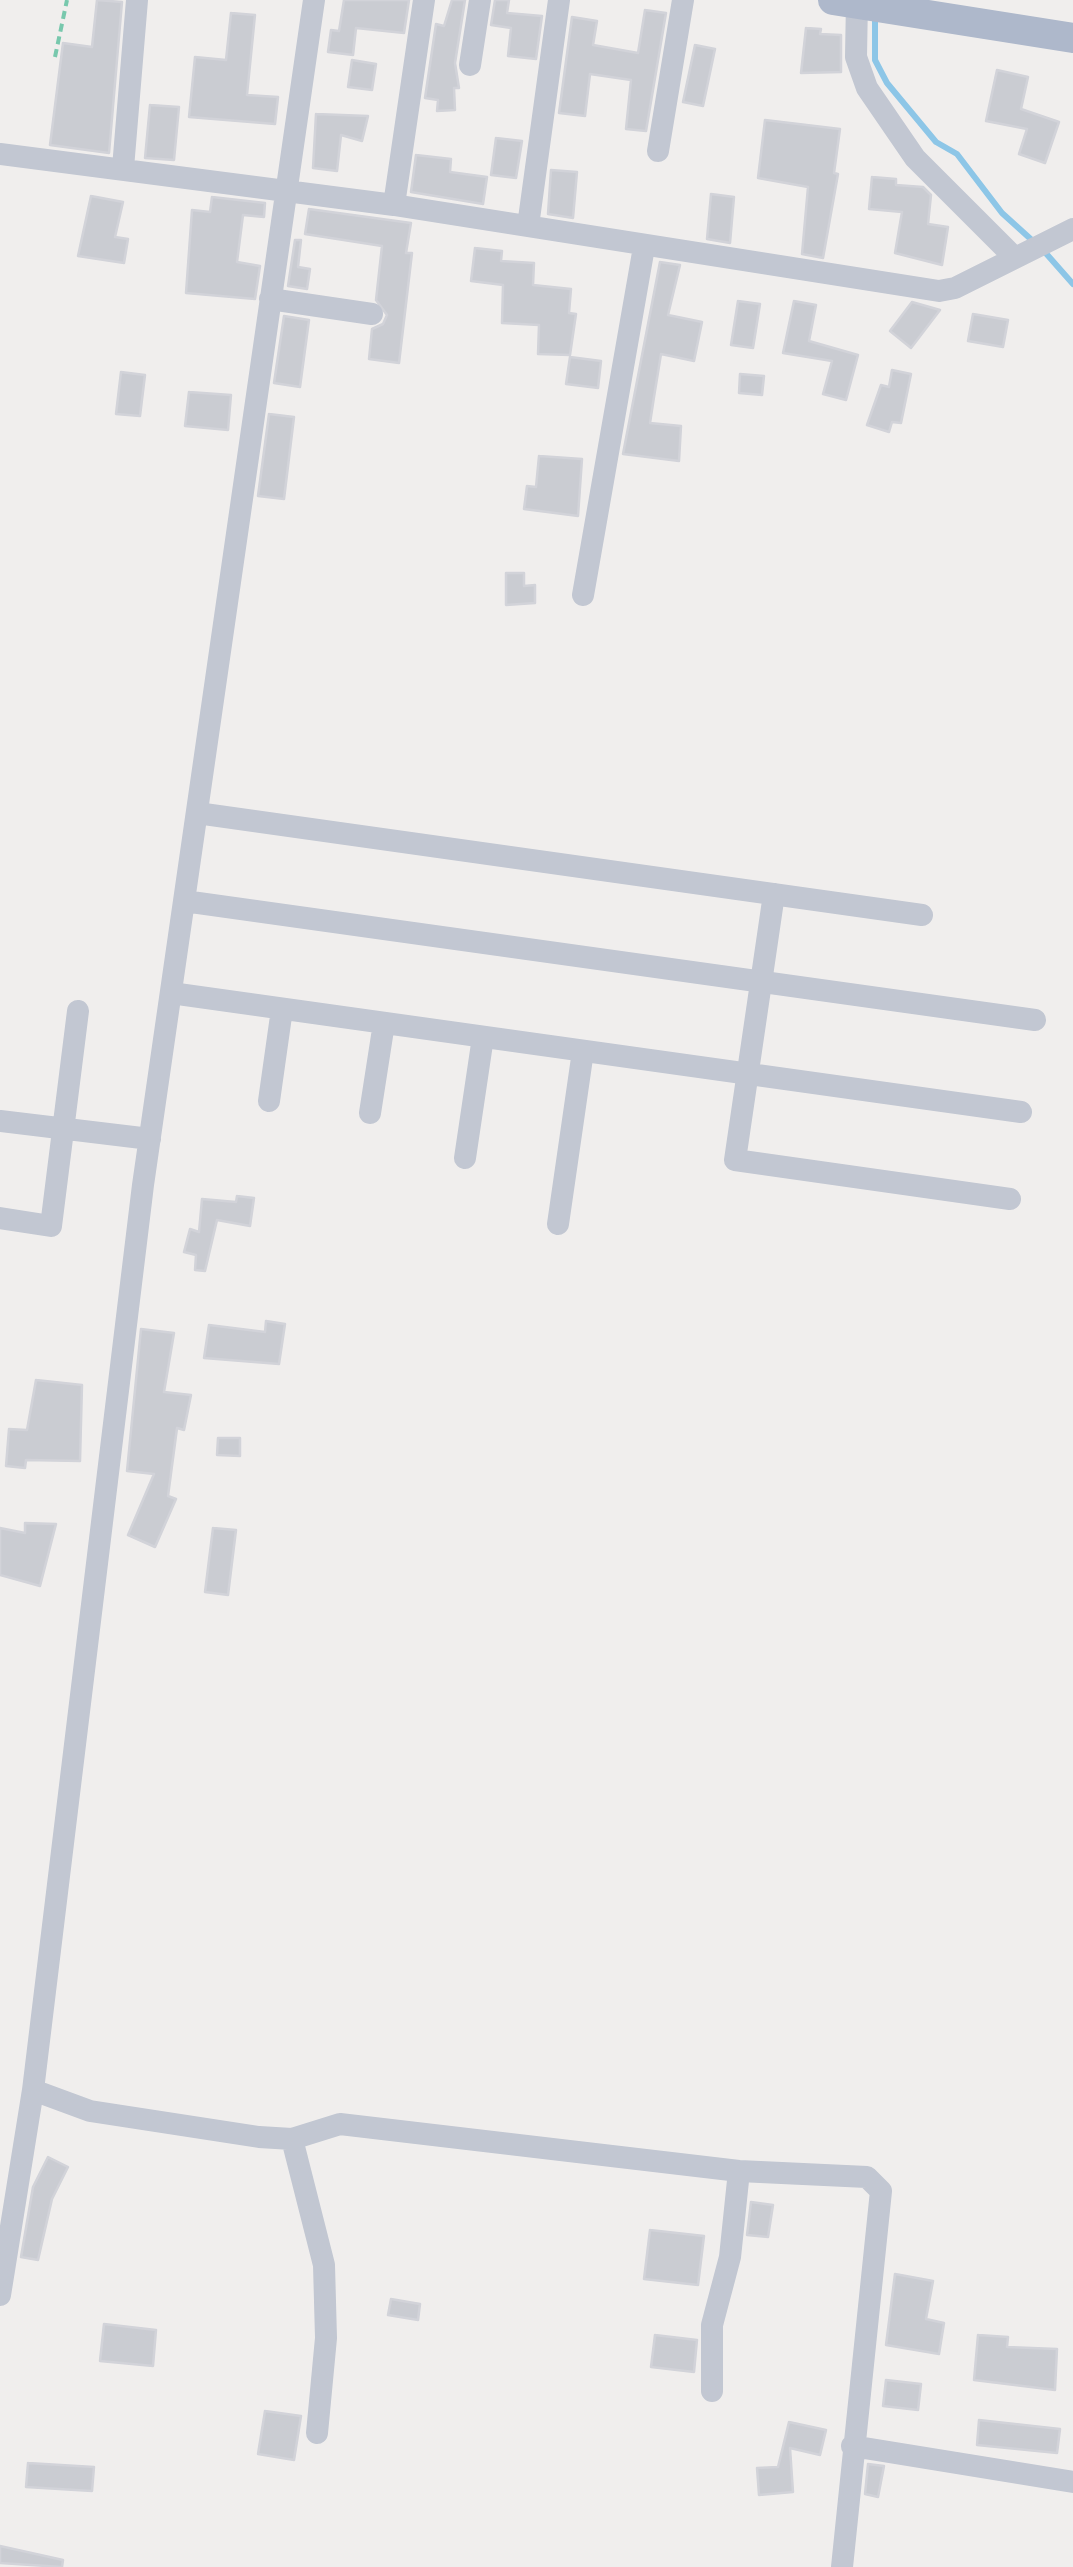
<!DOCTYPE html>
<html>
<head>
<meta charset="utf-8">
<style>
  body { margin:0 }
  canvas { display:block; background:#f0eeed }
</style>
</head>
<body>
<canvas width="1073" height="2567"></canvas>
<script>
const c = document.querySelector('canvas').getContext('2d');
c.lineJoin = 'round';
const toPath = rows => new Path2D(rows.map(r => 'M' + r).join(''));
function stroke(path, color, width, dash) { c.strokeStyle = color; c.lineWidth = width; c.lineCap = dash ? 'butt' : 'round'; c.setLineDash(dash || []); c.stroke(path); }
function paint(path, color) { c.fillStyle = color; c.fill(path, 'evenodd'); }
const stream = toPath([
  [875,16,875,60,887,83,936,142,957,154,1002,213,1034,242],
  [1043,250,1073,284]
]);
const building = toPath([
  [97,0,122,2,109,153,50,145,63,43,92,47,97,0],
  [344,0,409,0,404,33,356,28,353,55,328,52,331,30,339,31,344,0],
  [452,0,465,0,455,63,459,88,454,88,455,110,437,111,438,100,425,98,436,24,444,26,452,0],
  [495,0,509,0,507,13,542,16,536,59,508,56,511,28,491,25,495,0],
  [645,10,666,13,646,131,626,129,631,80,590,74,585,116,559,113,572,17,597,21,593,45,638,53,645,10],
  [231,13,255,15,247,95,278,97,275,124,189,117,195,57,226,60,231,13],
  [806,28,821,29,820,34,841,35,841,72,801,73,806,28],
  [695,45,715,49,703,106,683,102,695,45],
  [352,60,376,64,372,90,348,87,352,60],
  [997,70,1028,77,1021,109,1059,122,1045,163,1019,154,1027,129,986,121,997,70],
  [150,105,179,107,174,160,145,158,150,105],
  [316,114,368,116,362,141,341,135,337,171,313,168,316,114],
  [765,120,840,129,834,173,838,174,823,258,802,254,808,187,758,178,765,120],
  [496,138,522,141,516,178,491,175,496,138],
  [416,155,451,159,450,172,487,177,483,204,411,192,416,155],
  [551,170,577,172,573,218,548,214,551,170],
  [872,177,896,179,896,185,923,187,931,195,928,224,948,227,942,265,895,253,902,212,869,209,872,177],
  [711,194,734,197,730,243,707,239,711,194],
  [91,196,123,202,115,237,128,239,124,263,78,256,91,196],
  [212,197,265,203,264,217,243,215,237,262,260,266,255,299,186,293,192,210,210,212,212,197],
  [309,209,411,223,406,253,412,253,399,363,369,359,372,329,383,324,387,315,376,300,382,246,305,234,309,209],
  [295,240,301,240,298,267,310,269,307,289,288,286,295,240],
  [475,248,502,251,501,261,534,263,533,285,571,289,569,313,576,314,570,355,538,354,539,325,502,323,503,285,471,281,475,248],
  [660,262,680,265,668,315,702,322,694,361,661,354,654,397,650,423,681,426,679,461,623,454,660,262],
  [738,301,760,304,753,348,731,345,738,301],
  [794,301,816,305,809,341,858,355,846,400,823,394,832,361,783,353,794,301],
  [912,302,940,310,911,348,890,331,912,302],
  [973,314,1008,320,1003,347,968,341,973,314],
  [284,316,309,320,300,387,274,383,284,316],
  [570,357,601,361,598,388,566,384,570,357],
  [892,370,911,374,901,423,892,422,889,432,867,425,881,385,889,387,892,370],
  [121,372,145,375,140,416,116,414,121,372],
  [740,374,764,376,762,395,739,393,740,374],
  [189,392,231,395,228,430,185,426,189,392],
  [269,414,294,417,284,499,258,496,269,414],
  [539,456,582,459,578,516,524,509,527,486,536,487,539,456],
  [506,573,524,573,524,586,535,585,535,603,506,605,506,573],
  [237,1196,254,1198,250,1226,217,1220,205,1271,195,1270,196,1255,184,1252,190,1229,199,1232,202,1199,236,1202,237,1196],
  [266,1321,285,1324,279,1364,204,1358,209,1325,265,1332,266,1321],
  [141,1329,174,1333,164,1392,191,1395,184,1430,177,1428,168,1496,176,1499,155,1547,128,1535,154,1474,127,1471,141,1329],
  [36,1380,82,1385,80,1461,26,1460,25,1468,6,1466,9,1429,27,1430,36,1380],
  [218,1438,240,1438,240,1456,217,1455,218,1438],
  [25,1523,56,1524,40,1586,0,1575,0,1528,25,1533,25,1523],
  [213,1528,236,1530,228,1595,205,1592,213,1528],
  [48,2157,68,2167,52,2199,38,2260,21,2257,33,2187,48,2157],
  [751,2202,773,2205,768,2237,747,2235,751,2202],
  [650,2230,704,2236,698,2285,644,2279,650,2230],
  [895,2274,933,2281,926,2319,944,2323,939,2354,886,2345,895,2274],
  [391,2299,420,2304,418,2320,388,2315,391,2299],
  [104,2324,156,2330,153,2366,100,2361,104,2324],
  [655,2335,697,2340,694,2372,651,2367,655,2335],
  [978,2335,1008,2337,1007,2347,1057,2349,1055,2390,974,2380,978,2335],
  [886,2380,921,2384,918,2410,883,2406,886,2380],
  [265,2411,301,2416,294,2460,258,2454,265,2411],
  [979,2420,1060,2429,1057,2453,977,2445,979,2420],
  [789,2422,826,2430,820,2455,790,2448,793,2492,759,2495,757,2468,778,2467,789,2422],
  [28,2463,94,2467,92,2491,26,2487,28,2463],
  [868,2464,884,2466,878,2497,865,2494,868,2464],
  [0,2546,63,2560,62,2567,0,2563,0,2546]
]);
const path = toPath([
  [55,57,67,0]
]);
const minor = toPath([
  [857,0,856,57,867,88,915,158,1013,256],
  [470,65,480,0],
  [658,151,683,0],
  [0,154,394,205,939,291,955,288,1073,229],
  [123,168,137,0],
  [394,205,424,0],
  [528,226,559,0],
  [270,299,372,314],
  [583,595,644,247],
  [197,813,922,915],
  [774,894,735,1160,1010,1199],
  [184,901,1035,1020],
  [171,993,1021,1112],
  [269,1101,282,1009],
  [370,1113,384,1023],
  [0,1121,150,1139],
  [465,1158,483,1037],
  [0,1218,51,1226,78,1011],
  [558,1224,583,1051],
  [33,2090,90,2111,259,2137,292,2139,340,2124,739,2171,867,2177,881,2191,842,2567],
  [292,2139,324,2265,326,2338,317,2433],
  [0,2295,33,2090,143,1185,314,0],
  [712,2391,712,2325,730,2257,739,2171],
  [852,2446,1073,2482]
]);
const major = toPath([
  [833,0,1073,38]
]);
stroke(stream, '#8dc6e7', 6);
paint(building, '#caccd2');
stroke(building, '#d2d3d9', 2.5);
stroke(path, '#78c8ad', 4, [8, 5]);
stroke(minor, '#c2c7d2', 22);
stroke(major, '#aeb8cb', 30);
</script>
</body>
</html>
